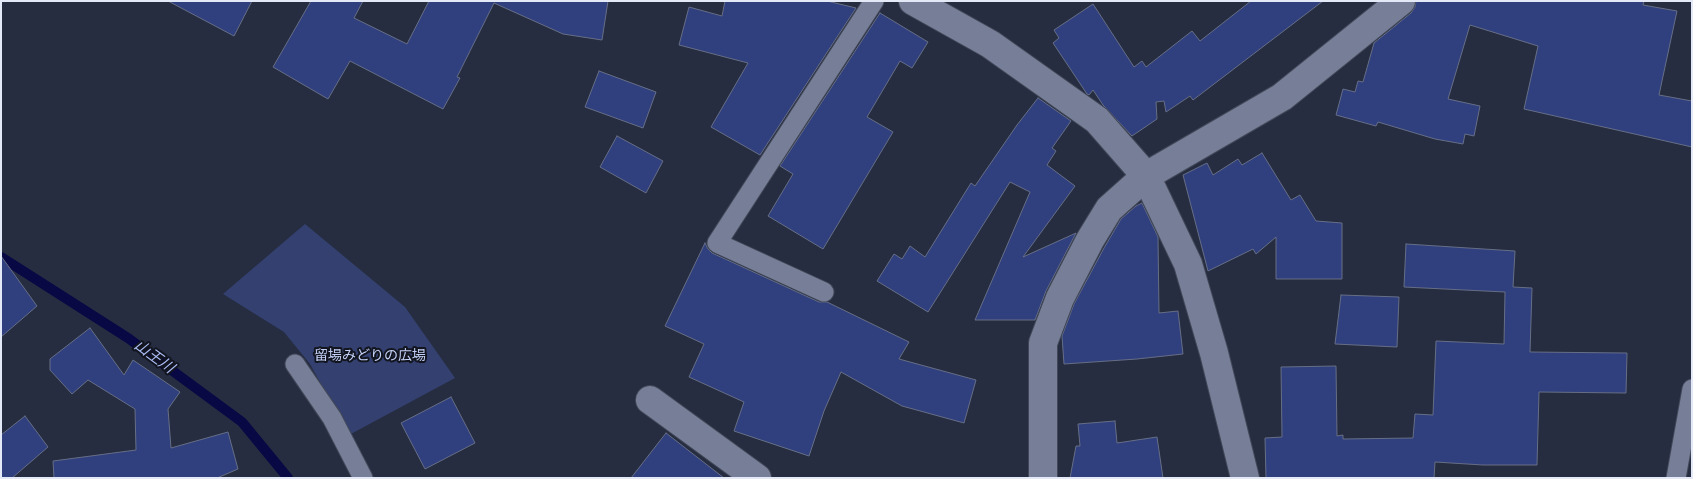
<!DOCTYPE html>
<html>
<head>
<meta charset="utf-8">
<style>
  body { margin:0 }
  #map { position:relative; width:1693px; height:479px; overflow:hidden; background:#262d41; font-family:"Open Sans",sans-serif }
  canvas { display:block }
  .frame { position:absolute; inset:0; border:2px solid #e4e9f7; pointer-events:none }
</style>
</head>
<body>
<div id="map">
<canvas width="1693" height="479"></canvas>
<div class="frame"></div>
</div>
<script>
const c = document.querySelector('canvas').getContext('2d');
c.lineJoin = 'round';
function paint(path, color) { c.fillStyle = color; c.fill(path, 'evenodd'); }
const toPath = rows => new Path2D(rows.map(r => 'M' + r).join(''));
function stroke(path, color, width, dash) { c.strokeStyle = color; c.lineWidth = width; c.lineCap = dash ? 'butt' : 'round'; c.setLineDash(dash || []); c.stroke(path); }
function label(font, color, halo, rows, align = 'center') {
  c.font = font + ' "Open Sans","Noto Sans JP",sans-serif'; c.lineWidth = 4; c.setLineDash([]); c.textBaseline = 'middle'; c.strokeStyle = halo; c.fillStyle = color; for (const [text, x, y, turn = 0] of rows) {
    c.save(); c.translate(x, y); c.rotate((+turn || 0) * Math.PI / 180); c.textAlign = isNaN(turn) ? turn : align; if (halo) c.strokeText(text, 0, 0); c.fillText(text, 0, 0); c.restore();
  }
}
const green = toPath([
  [305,224,405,307,455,378,349,435,310,364,284,332,223,294]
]);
const stream = toPath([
  [1,257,128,338,242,422,288,478]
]);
const building = toPath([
  [168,1,252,1,234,36,168,1],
  [311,1,363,1,354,18,407,44,429,1,608,1,602,40,563,34,494,3,457,77,460,78,443,109,350,61,328,99,273,67,311,1],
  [725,1,827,1,856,8,760,155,711,127,748,63,679,45,689,7,722,16,725,1],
  [1251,1,1323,1,1193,100,1190,96,1166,112,1164,101,1156,102,1157,119,1132,136,1103,105,1093,90,1089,95,1087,94,1053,43,1059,38,1054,30,1093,4,1134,67,1142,61,1146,67,1192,31,1200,41,1251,1],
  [1416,1,1644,1,1643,5,1677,11,1659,95,1692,101,1692,147,1524,109,1538,46,1470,25,1448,99,1480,106,1474,136,1465,134,1463,144,1435,139,1378,122,1376,126,1336,115,1343,89,1355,92,1358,81,1363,82,1374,43,1411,13,1415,7,1416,1],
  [880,13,928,42,912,68,900,61,867,117,893,132,823,249,768,216,793,174,780,166,880,13],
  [599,71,656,92,643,128,585,107,599,71],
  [1038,98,1071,121,1052,148,1056,151,1047,165,1075,186,1023,257,1076,233,1046,291,1035,320,975,320,1030,192,1010,182,928,312,877,281,894,254,902,259,910,246,925,257,971,183,975,186,1017,125,1038,98],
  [617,136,663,161,646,193,600,167,617,136],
  [1262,153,1291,200,1300,195,1316,221,1342,223,1342,279,1276,279,1276,237,1256,254,1253,249,1208,271,1183,175,1207,163,1213,175,1238,159,1242,165,1262,153],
  [1142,203,1158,237,1159,313,1178,311,1183,354,1137,359,1064,364,1062,336,1074,304,1104,248,1121,219,1136,206,1142,203],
  [705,243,708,249,712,253,819,302,827,302,909,342,899,359,976,380,964,423,902,406,841,372,824,411,809,456,734,431,744,402,689,377,704,344,665,326,705,243],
  [1406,244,1515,251,1513,287,1532,288,1530,352,1627,353,1626,393,1539,392,1537,465,1483,465,1435,462,1434,478,1266,478,1265,438,1282,437,1281,367,1336,366,1337,436,1343,435,1343,439,1413,438,1415,414,1433,415,1436,341,1504,344,1505,292,1404,287,1406,244],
  [1,256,37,306,1,337,1,256],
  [1341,295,1399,297,1397,347,1335,344,1341,295],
  [90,328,124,375,133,360,180,392,168,409,171,448,228,432,238,469,217,478,54,478,53,461,136,450,135,409,88,380,72,394,50,370,50,359,90,328],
  [451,397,475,443,425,469,401,423,451,397],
  [25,416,48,447,12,478,1,478,1,435,25,416],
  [1115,421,1117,443,1157,437,1163,478,1070,478,1076,446,1080,446,1078,424,1115,421],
  [666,433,724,478,631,478,666,433]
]);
const service = toPath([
  [824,292,717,243,874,1],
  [295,364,332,418,363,478],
  [1676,478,1692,389]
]);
const minor = toPath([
  [650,400,757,478],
  [1043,478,1043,343,1060,298,1090,240,1109,209,1146,176,1282,97,1401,1]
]);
const tertiary = toPath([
  [913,1,990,44,1097,120,1146,176,1188,264,1214,353,1245,478]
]);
const parkNames = [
  ["留場みどりの広場",370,356]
];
const waterNames = [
  ["山王川",154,357,36]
];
paint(green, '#344170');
stroke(stream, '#070844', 10);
paint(building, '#30407e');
stroke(building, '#666e86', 1);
stroke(service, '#424859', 21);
stroke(minor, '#424859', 30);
stroke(tertiary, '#424859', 30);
stroke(service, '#767f97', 19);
stroke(minor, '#767f97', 28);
stroke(tertiary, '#767f97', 28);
label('14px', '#c3d0f6', '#12151f', parkNames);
label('italic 15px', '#aabdf4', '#12151f', waterNames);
</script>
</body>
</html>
